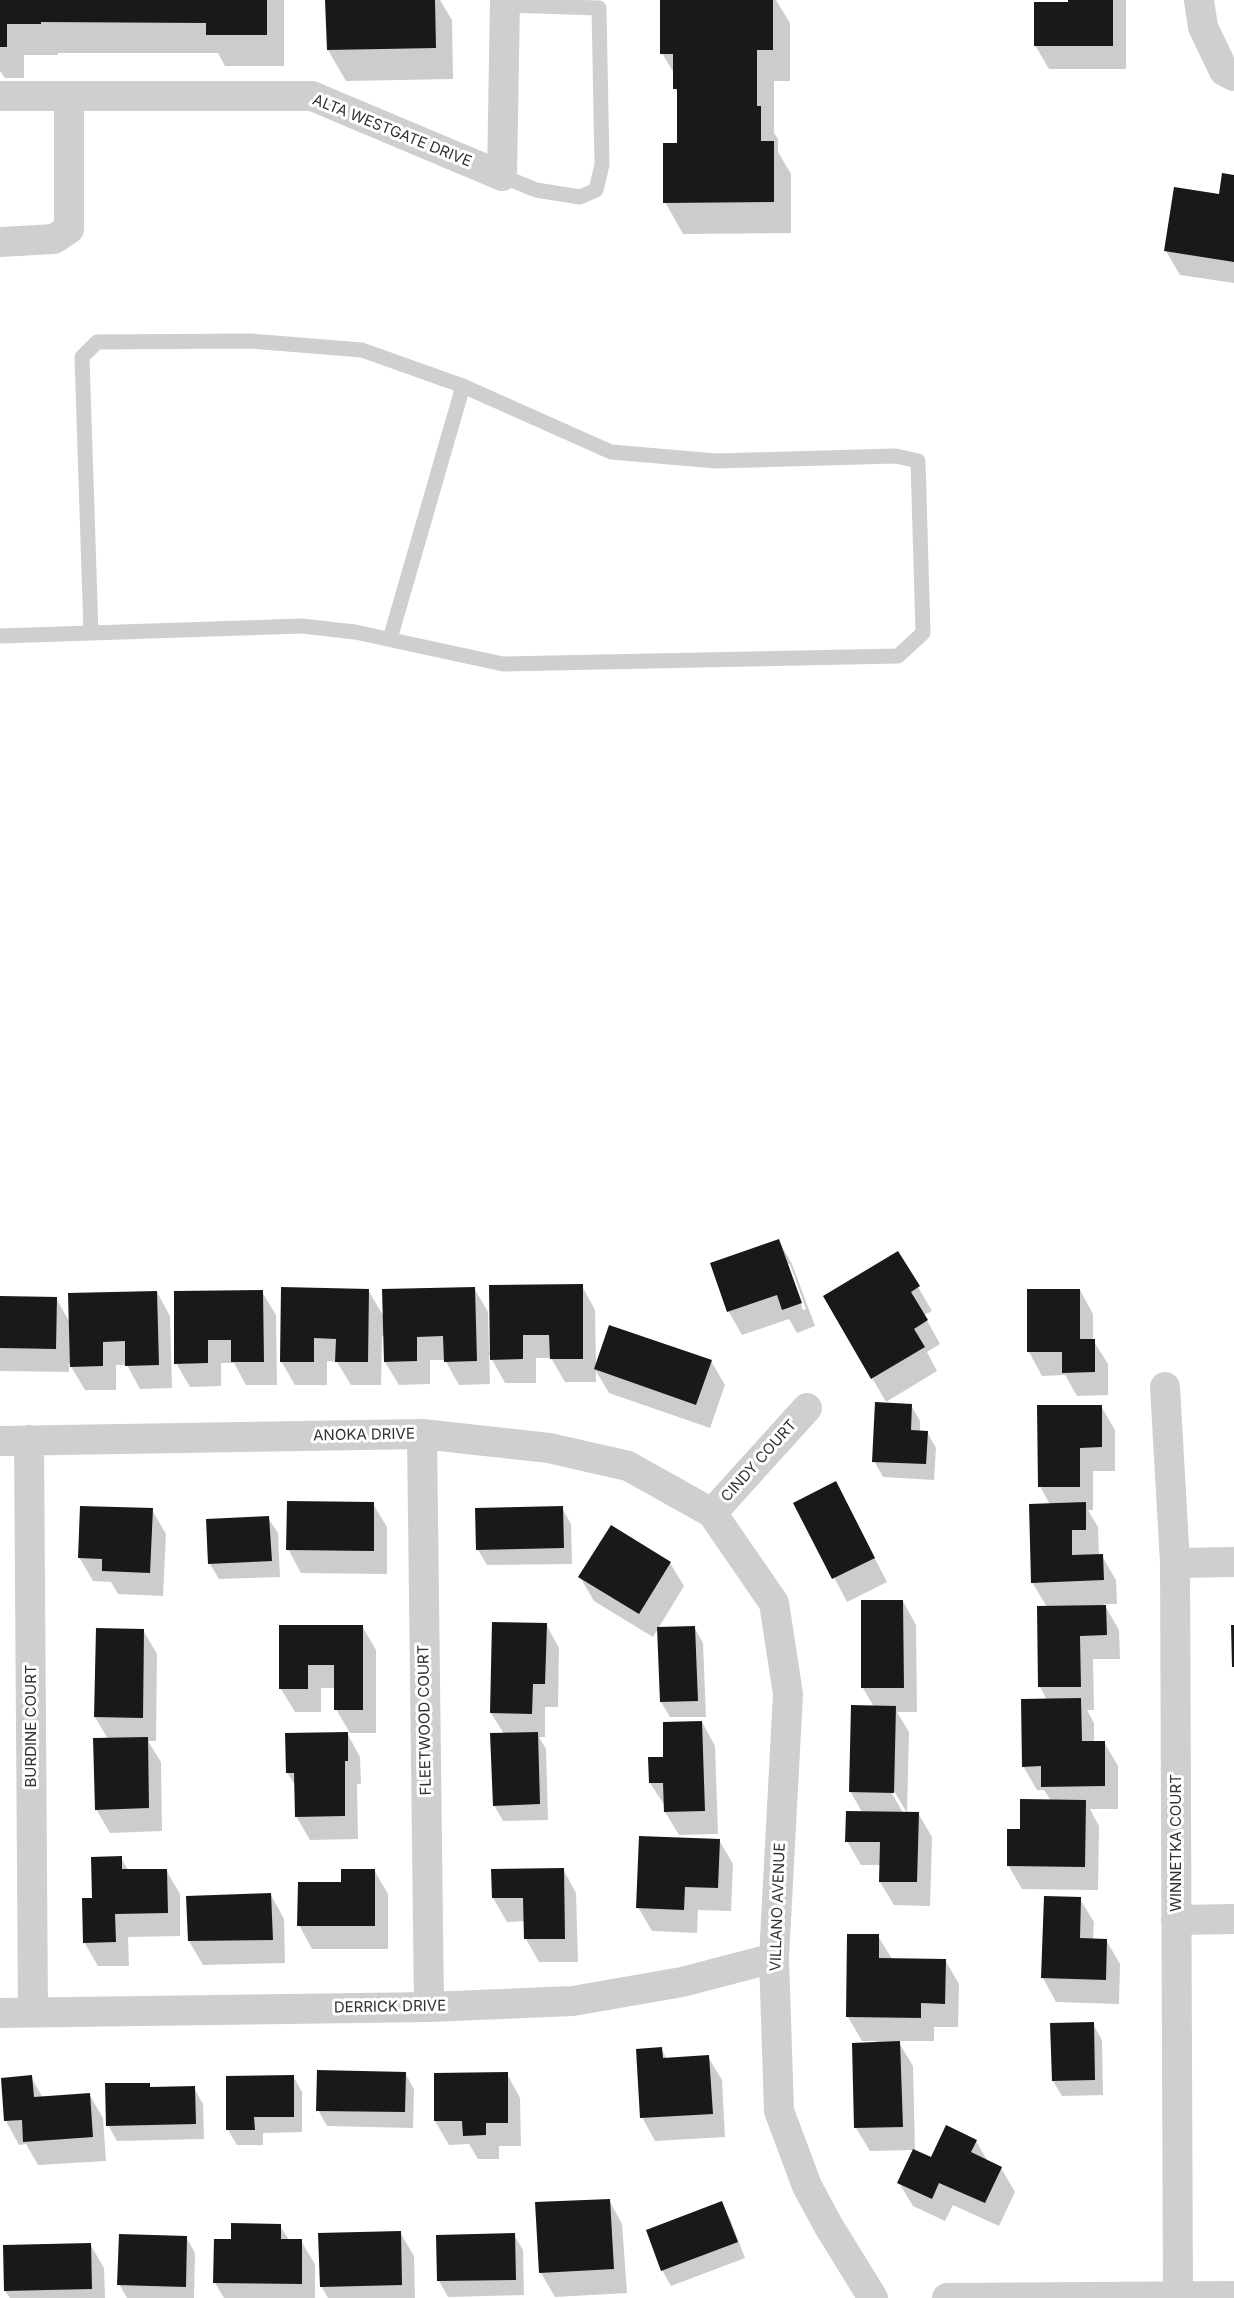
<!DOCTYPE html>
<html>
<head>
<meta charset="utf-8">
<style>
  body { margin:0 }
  canvas { display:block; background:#fff }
</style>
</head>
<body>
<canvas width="1234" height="2298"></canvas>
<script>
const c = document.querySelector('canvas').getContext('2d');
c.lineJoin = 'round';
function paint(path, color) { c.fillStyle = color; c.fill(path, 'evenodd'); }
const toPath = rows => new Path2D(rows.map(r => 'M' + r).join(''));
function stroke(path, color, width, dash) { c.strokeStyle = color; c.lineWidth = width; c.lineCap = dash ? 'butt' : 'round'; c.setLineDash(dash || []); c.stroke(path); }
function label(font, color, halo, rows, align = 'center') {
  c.font = font + ' Inter,sans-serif'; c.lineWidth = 6; c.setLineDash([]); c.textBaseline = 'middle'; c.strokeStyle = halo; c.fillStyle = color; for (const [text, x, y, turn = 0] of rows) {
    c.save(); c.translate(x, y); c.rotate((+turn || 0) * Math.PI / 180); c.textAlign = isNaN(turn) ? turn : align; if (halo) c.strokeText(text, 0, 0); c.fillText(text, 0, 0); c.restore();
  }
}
const shadow = toPath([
  [0,0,284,0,284,66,225,66,218,53,58,53,58,55,24,55,24,78,5,78,0,71],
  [327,0,440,0,452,20,453,79,346,81,328,50],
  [662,0,776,0,790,23,790,81,774,81,774,133,778,139,778,152,791,174,791,233,683,234,665,202,678,145,678,94,675,88,675,75,662,53],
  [1069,0,1126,0,1126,69,1049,69,1035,45,1069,4],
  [1234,176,1234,283,1180,275,1166,251,1221,195],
  [779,1241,792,1264,815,1326,797,1333,789,1319,742,1335,729,1312,712,1264],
  [787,1264,790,1264,806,1309,803,1310],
  [898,1253,932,1311,924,1315,940,1344,927,1352,937,1371,886,1402,825,1297],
  [582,1286,595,1310,596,1366,711,1361,725,1385,710,1428,609,1393,596,1371,596,1382,565,1382,551,1358,536,1358,536,1383,505,1383,489,1354,490,1384,459,1385,445,1360,430,1360,430,1384,399,1385,385,1362,384,1336,382,1336,381,1385,351,1385,337,1362,327,1361,327,1385,295,1385,281,1361,368,1290,384,1317,474,1288,488,1312,489,1352,492,1352],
  [1080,1290,1093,1314,1093,1340,1108,1364,1108,1395,1077,1396,1065,1375,1042,1376,1029,1352,1029,1291],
  [157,1292,170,1316,172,1388,140,1389,127,1365,116,1365,116,1390,85,1390,69,1363,69,1372,0,1371,0,1297,56,1298,70,1323],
  [262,1292,276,1315,277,1385,246,1385,234,1363,221,1363,221,1386,190,1387,176,1363],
  [911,1405,920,1421,920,1432,927,1432,936,1448,934,1480,883,1477,874,1461],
  [1101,1406,1115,1430,1115,1471,1093,1471,1093,1510,1088,1510,1098,1527,1099,1556,1102,1556,1116,1580,1117,1604,1104,1604,1119,1630,1120,1659,1093,1659,1094,1710,1087,1710,1094,1723,1094,1742,1104,1742,1118,1766,1118,1809,1090,1809,1099,1826,1098,1890,1022,1889,1008,1865,1021,1831,1051,1801,1044,1790,1037,1790,1023,1766,1047,1700,1040,1687,1047,1607,1032,1582,1050,1505,1040,1486],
  [836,1483,887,1582,847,1602,795,1503],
  [373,1504,387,1527,387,1574,301,1573,288,1549],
  [562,1508,571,1524,572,1564,487,1565,478,1550],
  [152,1510,166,1534,163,1596,118,1594,111,1582,93,1581,79,1557],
  [268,1518,278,1533,280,1577,219,1579,210,1564],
  [670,1563,684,1586,653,1637,594,1601,580,1577],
  [903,1601,916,1625,917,1712,897,1712,909,1732,907,1813,891,1786,889,1788,903,1813,918,1813,932,1837,930,1906,894,1905,880,1882,881,1865,861,1865,847,1841,862,1812,850,1791,874,1707,863,1688],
  [546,1624,559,1648,558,1707,545,1707,545,1737,539,1737,546,1749,548,1820,503,1821,494,1805,504,1734,491,1713],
  [281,1626,362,1626,376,1650,376,1733,350,1733,336,1709,336,1688,321,1688,321,1712,295,1712,281,1689],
  [694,1627,703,1643,706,1717,670,1717,661,1702],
  [143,1630,157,1654,156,1741,148,1741,161,1762,162,1831,110,1833,96,1809,108,1739,95,1717],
  [702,1722,715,1746,718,1834,679,1835,665,1812,665,1806,650,1783,665,1758],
  [347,1733,360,1757,361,1784,357,1784,358,1839,310,1840,296,1816,296,1787,287,1772],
  [719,1840,733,1864,731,1911,698,1910,697,1933,652,1931,638,1907],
  [121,1858,129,1871,166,1870,180,1894,180,1936,128,1937,129,1966,98,1966,84,1942,94,1899],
  [563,1869,576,1893,578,1962,539,1962,526,1939,525,1921,507,1922,493,1898],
  [374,1870,388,1894,388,1949,312,1949,299,1925,342,1884],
  [271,1895,284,1919,285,1963,203,1965,189,1941,188,1897],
  [1080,1899,1094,1922,1093,1940,1106,1940,1120,1964,1119,2004,1056,2002,1043,1978],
  [878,1936,892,1959,945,1960,959,1984,958,2027,934,2027,934,2041,898,2041,913,2066,915,2152,932,2159,976,2141,988,2162,1001,2168,1015,2192,999,2226,953,2205,945,2221,913,2206,899,2183,914,2150,870,2151,856,2128,876,2041,862,2041,848,2017],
  [1093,2024,1102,2040,1103,2095,1062,2096,1053,2081],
  [661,2049,667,2059,708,2057,722,2080,725,2137,655,2141,642,2117],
  [405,2073,414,2089,413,2128,327,2126,318,2110],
  [507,2074,520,2098,521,2146,499,2146,499,2159,478,2159,469,2144,449,2145,435,2121],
  [293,2076,302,2092,302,2132,263,2133,263,2145,237,2145,228,2130],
  [31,2077,43,2098,89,2094,103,2118,106,2161,38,2165,26,2144,19,2145,6,2121],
  [149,2084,151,2089,194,2088,203,2104,204,2139,117,2141,108,2125],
  [609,2200,622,2224,627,2293,555,2297,541,2273],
  [721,2203,730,2219,745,2258,671,2286,662,2270],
  [280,2226,289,2240,301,2241,315,2264,315,2298,224,2298,215,2283,233,2241],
  [400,2232,414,2256,415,2298,328,2298,321,2286],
  [514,2235,523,2250,524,2295,448,2297,439,2281,438,2236],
  [186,2237,195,2253,194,2298,127,2298,119,2284],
  [90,2244,104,2268,105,2298,10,2298,5,2291]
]);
const building = toPath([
  [0,0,267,0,267,35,206,35,206,23,41,22,41,24,7,24,7,47,0,47],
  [325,0,435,0,436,48,327,50],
  [660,0,773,0,773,50,757,50,757,106,761,106,761,141,774,141,774,202,663,203,663,143,677,143,677,89,673,89,673,54,660,54],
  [1068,0,1113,0,1113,46,1034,46,1034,2,1068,2],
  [1222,173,1234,175,1234,262,1164,251,1174,187,1219,194],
  [779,1239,802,1303,782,1310,777,1295,727,1312,710,1263],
  [898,1251,920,1286,911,1292,928,1320,914,1329,925,1347,871,1379,823,1296],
  [583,1284,583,1359,550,1359,549,1335,523,1335,523,1359,490,1360,489,1285],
  [281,1287,369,1289,368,1362,335,1362,336,1339,314,1338,314,1362,280,1362],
  [475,1287,477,1361,444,1362,443,1336,417,1337,417,1361,384,1362,382,1289],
  [1027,1289,1080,1289,1080,1339,1095,1339,1095,1372,1062,1373,1062,1352,1027,1352],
  [263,1290,264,1362,231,1362,231,1340,208,1340,208,1363,174,1364,174,1291],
  [157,1291,159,1365,125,1366,125,1341,103,1342,103,1366,70,1367,68,1293],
  [0,1296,57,1297,56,1349,0,1348],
  [609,1325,712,1360,696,1405,594,1369],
  [875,1402,912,1404,911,1430,928,1431,926,1464,872,1462],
  [1037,1405,1102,1405,1102,1447,1080,1448,1080,1487,1038,1487],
  [836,1481,875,1558,832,1579,793,1503],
  [287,1501,374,1502,374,1551,286,1550],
  [1086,1502,1086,1530,1072,1530,1072,1555,1103,1554,1104,1580,1031,1583,1029,1504],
  [80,1506,153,1508,150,1573,102,1571,102,1559,78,1558],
  [563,1506,564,1548,476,1550,475,1508],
  [269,1516,272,1561,208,1564,206,1519],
  [611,1525,671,1562,639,1614,578,1577],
  [861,1600,903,1600,904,1688,861,1688],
  [1106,1605,1107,1635,1080,1636,1081,1687,1038,1687,1037,1606],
  [492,1622,547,1623,545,1684,533,1684,532,1714,490,1713],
  [279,1625,363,1625,363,1710,334,1710,334,1665,308,1665,308,1689,279,1689],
  [1231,1625,1234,1625,1234,1667,1232,1667],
  [695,1626,698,1701,660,1702,657,1627],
  [96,1628,144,1629,143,1718,94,1717],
  [1081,1698,1082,1741,1105,1741,1105,1786,1041,1787,1041,1766,1022,1767,1021,1699],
  [851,1705,896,1706,894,1793,849,1792],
  [702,1721,705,1811,664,1812,663,1783,649,1783,648,1757,663,1757,663,1722],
  [348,1732,348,1761,345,1761,345,1816,295,1817,294,1773,286,1773,285,1733],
  [538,1732,540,1804,493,1806,490,1733],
  [148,1737,149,1808,95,1810,93,1738],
  [1020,1799,1086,1800,1085,1867,1007,1866,1007,1829,1020,1829],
  [846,1811,919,1812,917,1882,879,1882,880,1842,845,1842],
  [639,1836,720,1839,718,1888,685,1887,684,1910,636,1908],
  [122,1856,122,1869,167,1869,168,1913,115,1914,116,1942,83,1943,82,1898,92,1898,91,1857],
  [564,1868,565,1939,524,1939,523,1898,492,1898,491,1869],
  [341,1869,375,1869,375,1926,297,1926,298,1882,341,1882],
  [271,1893,273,1940,188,1941,186,1896],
  [1044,1896,1081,1897,1080,1938,1107,1939,1106,1980,1041,1978],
  [847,1934,879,1934,879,1958,946,1959,945,2004,921,2003,921,2018,846,2017],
  [1094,2022,1095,2080,1052,2081,1050,2023],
  [900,2041,903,2127,854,2128,852,2043],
  [662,2047,663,2058,709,2055,713,2114,640,2118,636,2049],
  [317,2070,406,2072,405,2112,316,2111],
  [508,2072,508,2123,486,2123,486,2135,463,2136,462,2121,434,2121,434,2073],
  [32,2075,34,2097,90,2093,93,2137,23,2142,22,2120,4,2121,1,2078],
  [294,2075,294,2117,254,2117,255,2130,226,2130,226,2076],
  [105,2083,150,2083,150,2087,195,2086,196,2124,106,2126],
  [946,2125,977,2140,971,2152,1002,2167,985,2203,939,2183,932,2199,897,2183,913,2149,931,2157],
  [610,2199,614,2269,539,2273,535,2202],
  [722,2201,738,2242,661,2271,646,2230],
  [231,2223,281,2224,281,2239,302,2239,302,2284,213,2283,214,2239,231,2239],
  [401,2231,402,2285,320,2287,318,2233],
  [515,2233,516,2280,437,2281,436,2235],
  [119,2234,187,2236,186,2287,117,2285],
  [91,2243,92,2289,4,2291,3,2245]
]);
const lane = toPath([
  [502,176,536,190,580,197,596,190,602,165,599,8,505,5],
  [0,636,302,626,355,632,503,664,898,656,923,633,918,461,896,456,716,461,611,452,463,386,362,350,250,341,97,342,82,357,91,633],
  [390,639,463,386]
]);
const street = toPath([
  [1199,0,1203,27,1224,71,1234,76],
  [0,96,312,96,502,176,505,0],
  [0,242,54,239,69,229,69,96],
  [1165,1387,1175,1563,1178,2298],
  [422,1434,429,2007],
  [29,1440,33,2011],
  [0,1441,422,1434,549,1448,628,1466,712,1513,774,1603,788,1694,774,1958,779,2111,807,2186,828,2225,873,2298],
  [712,1513,807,1408],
  [1175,1563,1234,1562],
  [1176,1920,1234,1919],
  [0,2013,429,2007,573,2001,682,1982,774,1958],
  [947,2298,1234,2296]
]);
const streetNames = [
  ["ALTA WESTGATE DRIVE",392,131,22],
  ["ANOKA DRIVE",364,1435,-1],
  ["CINDY COURT",759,1461,-48],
  ["FLEETWOOD COURT",425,1720,-91],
  ["BURDINE COURT",31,1726,-90],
  ["WINNETKA COURT",1176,1843,-90],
  ["VILLANO AVENUE",778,1907,-88],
  ["DERRICK DRIVE",390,2007,-1]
];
paint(shadow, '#0003');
paint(building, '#191919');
stroke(lane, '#cfcfcf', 15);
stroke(street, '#cfcfcf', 30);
label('15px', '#323232', '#fff', streetNames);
</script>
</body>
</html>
